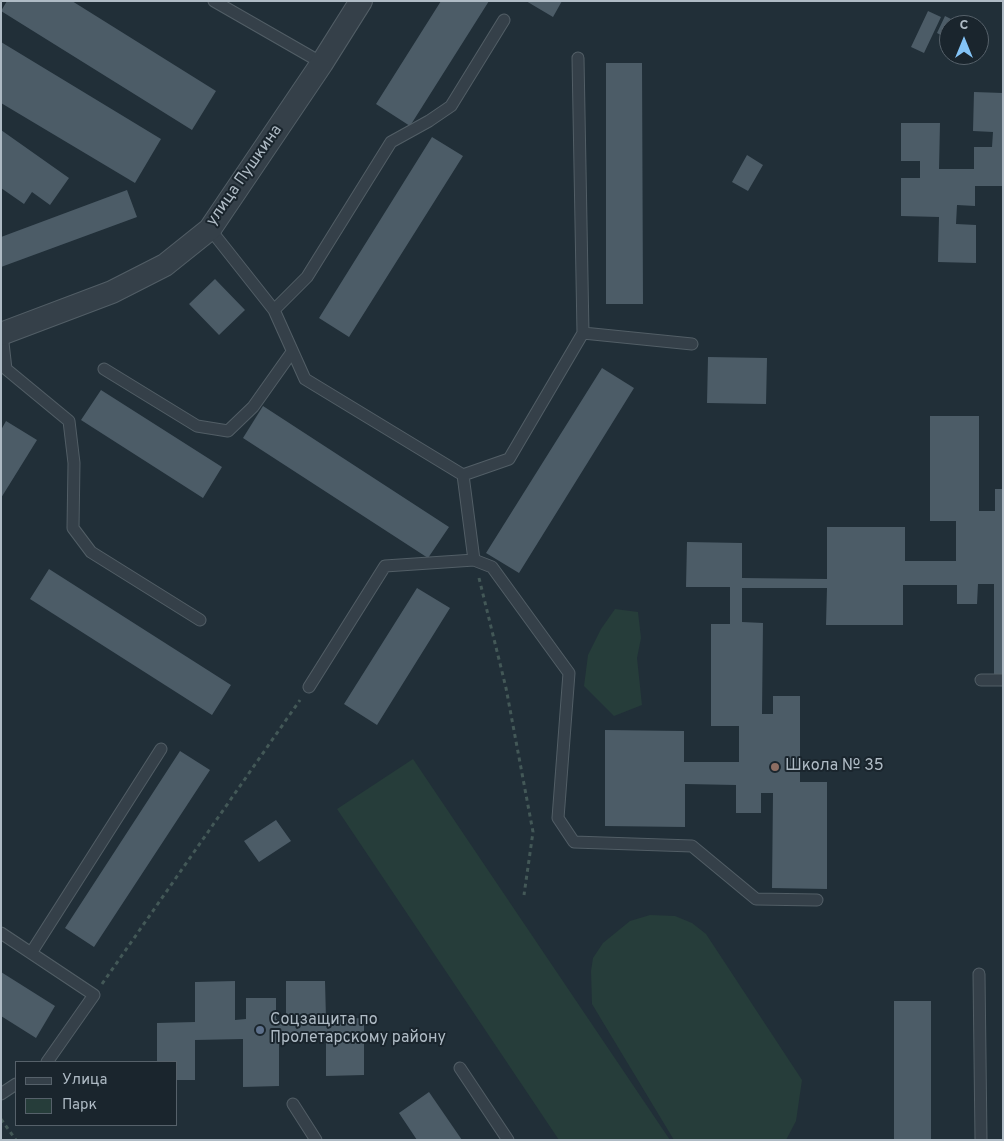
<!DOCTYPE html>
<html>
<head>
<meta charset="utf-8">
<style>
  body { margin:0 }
  #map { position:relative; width:1004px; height:1141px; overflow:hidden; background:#212f38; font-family:Overpass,sans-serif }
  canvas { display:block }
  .frame { position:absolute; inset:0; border:2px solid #afbbc5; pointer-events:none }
  .legend { position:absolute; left:15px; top:1061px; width:162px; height:65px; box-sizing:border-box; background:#1a252d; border:1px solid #56616a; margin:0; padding:6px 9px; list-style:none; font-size:15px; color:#afbbc5 }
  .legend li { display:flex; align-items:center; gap:10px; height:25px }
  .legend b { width:25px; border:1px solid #56616a }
  .north { position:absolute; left:939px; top:15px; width:50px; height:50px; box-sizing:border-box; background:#1a252d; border:1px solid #56616a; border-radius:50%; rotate:0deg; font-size:14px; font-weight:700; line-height:20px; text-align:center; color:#afbbc5 }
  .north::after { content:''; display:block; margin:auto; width:18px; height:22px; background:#83c3f6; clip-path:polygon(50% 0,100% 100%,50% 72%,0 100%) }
</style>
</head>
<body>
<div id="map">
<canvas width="1004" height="1141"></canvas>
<div class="frame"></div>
<ul class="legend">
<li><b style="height:6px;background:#354049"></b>Улица</li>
<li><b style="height:14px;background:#263d3a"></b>Парк</li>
</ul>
<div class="north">С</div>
</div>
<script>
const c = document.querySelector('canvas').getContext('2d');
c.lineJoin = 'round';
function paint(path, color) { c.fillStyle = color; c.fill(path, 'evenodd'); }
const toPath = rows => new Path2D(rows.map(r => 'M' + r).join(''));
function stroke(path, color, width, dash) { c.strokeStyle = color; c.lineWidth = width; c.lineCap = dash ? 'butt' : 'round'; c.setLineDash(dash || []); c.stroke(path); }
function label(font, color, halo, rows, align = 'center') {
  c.font = font + ' Overpass,sans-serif'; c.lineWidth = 4; c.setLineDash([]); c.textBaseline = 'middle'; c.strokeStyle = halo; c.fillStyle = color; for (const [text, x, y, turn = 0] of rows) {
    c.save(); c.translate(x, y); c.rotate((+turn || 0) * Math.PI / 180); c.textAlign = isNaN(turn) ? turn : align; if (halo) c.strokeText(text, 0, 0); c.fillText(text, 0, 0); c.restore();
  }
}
const green = toPath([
  [615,609,638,612,641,638,637,658,642,705,614,716,584,686,588,655,601,629],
  [413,759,670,1140,559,1140,337,809],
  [650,915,675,916,692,923,706,934,802,1080,796,1121,786,1140,674,1140,592,1004,591,971,593,958,603,943,630,921]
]);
const building = toPath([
  [7,1,72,1,216,91,192,130,1,11],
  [441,1,489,1,410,126,376,104],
  [526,1,562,1,553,17],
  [928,11,941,17,924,53,911,47],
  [945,16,963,25,949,25,949,39,937,33],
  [979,34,984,36,979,46],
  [1,42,161,139,135,183,1,103],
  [606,63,642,63,643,304,606,304],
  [974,92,1003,93,1003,186,975,186,975,206,957,205,956,224,976,225,976,263,938,262,939,217,901,216,901,178,920,178,920,161,901,161,901,123,940,123,939,169,974,169,974,147,992,147,993,132,973,131],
  [1,130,69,178,50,205,32,192,24,204,1,188],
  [432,137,463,156,349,337,319,318],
  [747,155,763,165,748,191,732,182],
  [127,190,137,217,1,267,1,237],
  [215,279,245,310,219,335,189,304],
  [708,357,767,358,766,404,707,403],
  [602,368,634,388,519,573,486,553],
  [101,390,222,467,203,498,81,420],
  [263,406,449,527,428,558,243,438],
  [930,416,979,416,979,511,995,511,995,489,1003,489,1003,677,994,677,994,584,978,584,977,604,957,604,957,585,903,585,903,625,826,625,827,588,742,588,742,622,763,623,762,714,773,714,773,696,800,696,800,782,827,782,827,889,772,888,773,793,761,793,761,813,736,813,736,785,685,784,685,827,605,826,605,730,684,731,684,762,739,762,739,726,711,726,711,624,730,624,730,587,686,587,687,542,742,543,742,578,827,579,827,527,905,527,905,561,956,561,956,521,930,521],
  [6,421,37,440,1,498,1,430],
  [49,569,231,685,212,715,30,599],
  [417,588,450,608,377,725,344,704],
  [180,751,210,770,94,947,65,928],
  [276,820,291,841,259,862,244,841],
  [1,972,55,1006,36,1038,1,1016],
  [235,981,235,1020,246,1019,246,998,276,998,276,1019,286,1019,286,981,325,981,326,1019,364,1018,364,1075,326,1076,326,1037,279,1037,279,1086,243,1087,243,1039,195,1040,195,1080,176,1080,176,1062,157,1062,157,1023,195,1022,195,982],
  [894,1001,931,1001,931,1140,894,1140],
  [429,1092,462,1140,417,1140,399,1113]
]);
const path = toPath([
  [479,578,506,688,533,832,524,895],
  [102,984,300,700],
  [1,1119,16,1140]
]);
const lane = toPath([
  [214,1,322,63],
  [210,229,274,310,305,379,463,475],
  [274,310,307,277,391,142,429,121,451,106,504,20],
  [583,333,692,344],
  [2,334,6,369,69,421,74,463,73,528,91,552,200,620],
  [104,369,197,426,228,431,253,407,292,352],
  [463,475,509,459,583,333,578,58],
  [463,475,474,560],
  [981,680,1003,680],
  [309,687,385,566,474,560,492,567,569,673,558,818,574,842,692,846,756,899,817,900],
  [1,933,94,995,47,1062],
  [31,953,161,749],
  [979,974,981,1140],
  [460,1068,508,1140],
  [1,1094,16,1084],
  [293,1104,316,1140]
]);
const street = toPath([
  [1,334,112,292,165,265,210,229,322,63,361,1]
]);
const markers = [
  [775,767,5,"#8d6e63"],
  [260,1030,5,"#5c6f8a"]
];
const streetNames = [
  ["улица Пушкина",245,176,-55]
];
const poiNames = [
  ["Школа № 35",785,767],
  ["Соцзащита по",270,1021],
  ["Пролетарскому району",270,1039]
];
paint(green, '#263d3a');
paint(building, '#4c5c67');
stroke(lane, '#525e66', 13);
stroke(street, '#525e66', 24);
stroke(path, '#435857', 3, [4, 4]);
stroke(lane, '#354049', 11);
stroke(street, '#354049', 22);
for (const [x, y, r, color] of markers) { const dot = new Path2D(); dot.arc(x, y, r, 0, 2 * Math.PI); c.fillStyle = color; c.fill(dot); stroke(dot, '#1a252d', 2); }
label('16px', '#afbbc5', '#1a252d', streetNames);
label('16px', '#afbbc5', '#1a252d', poiNames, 'left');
</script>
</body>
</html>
